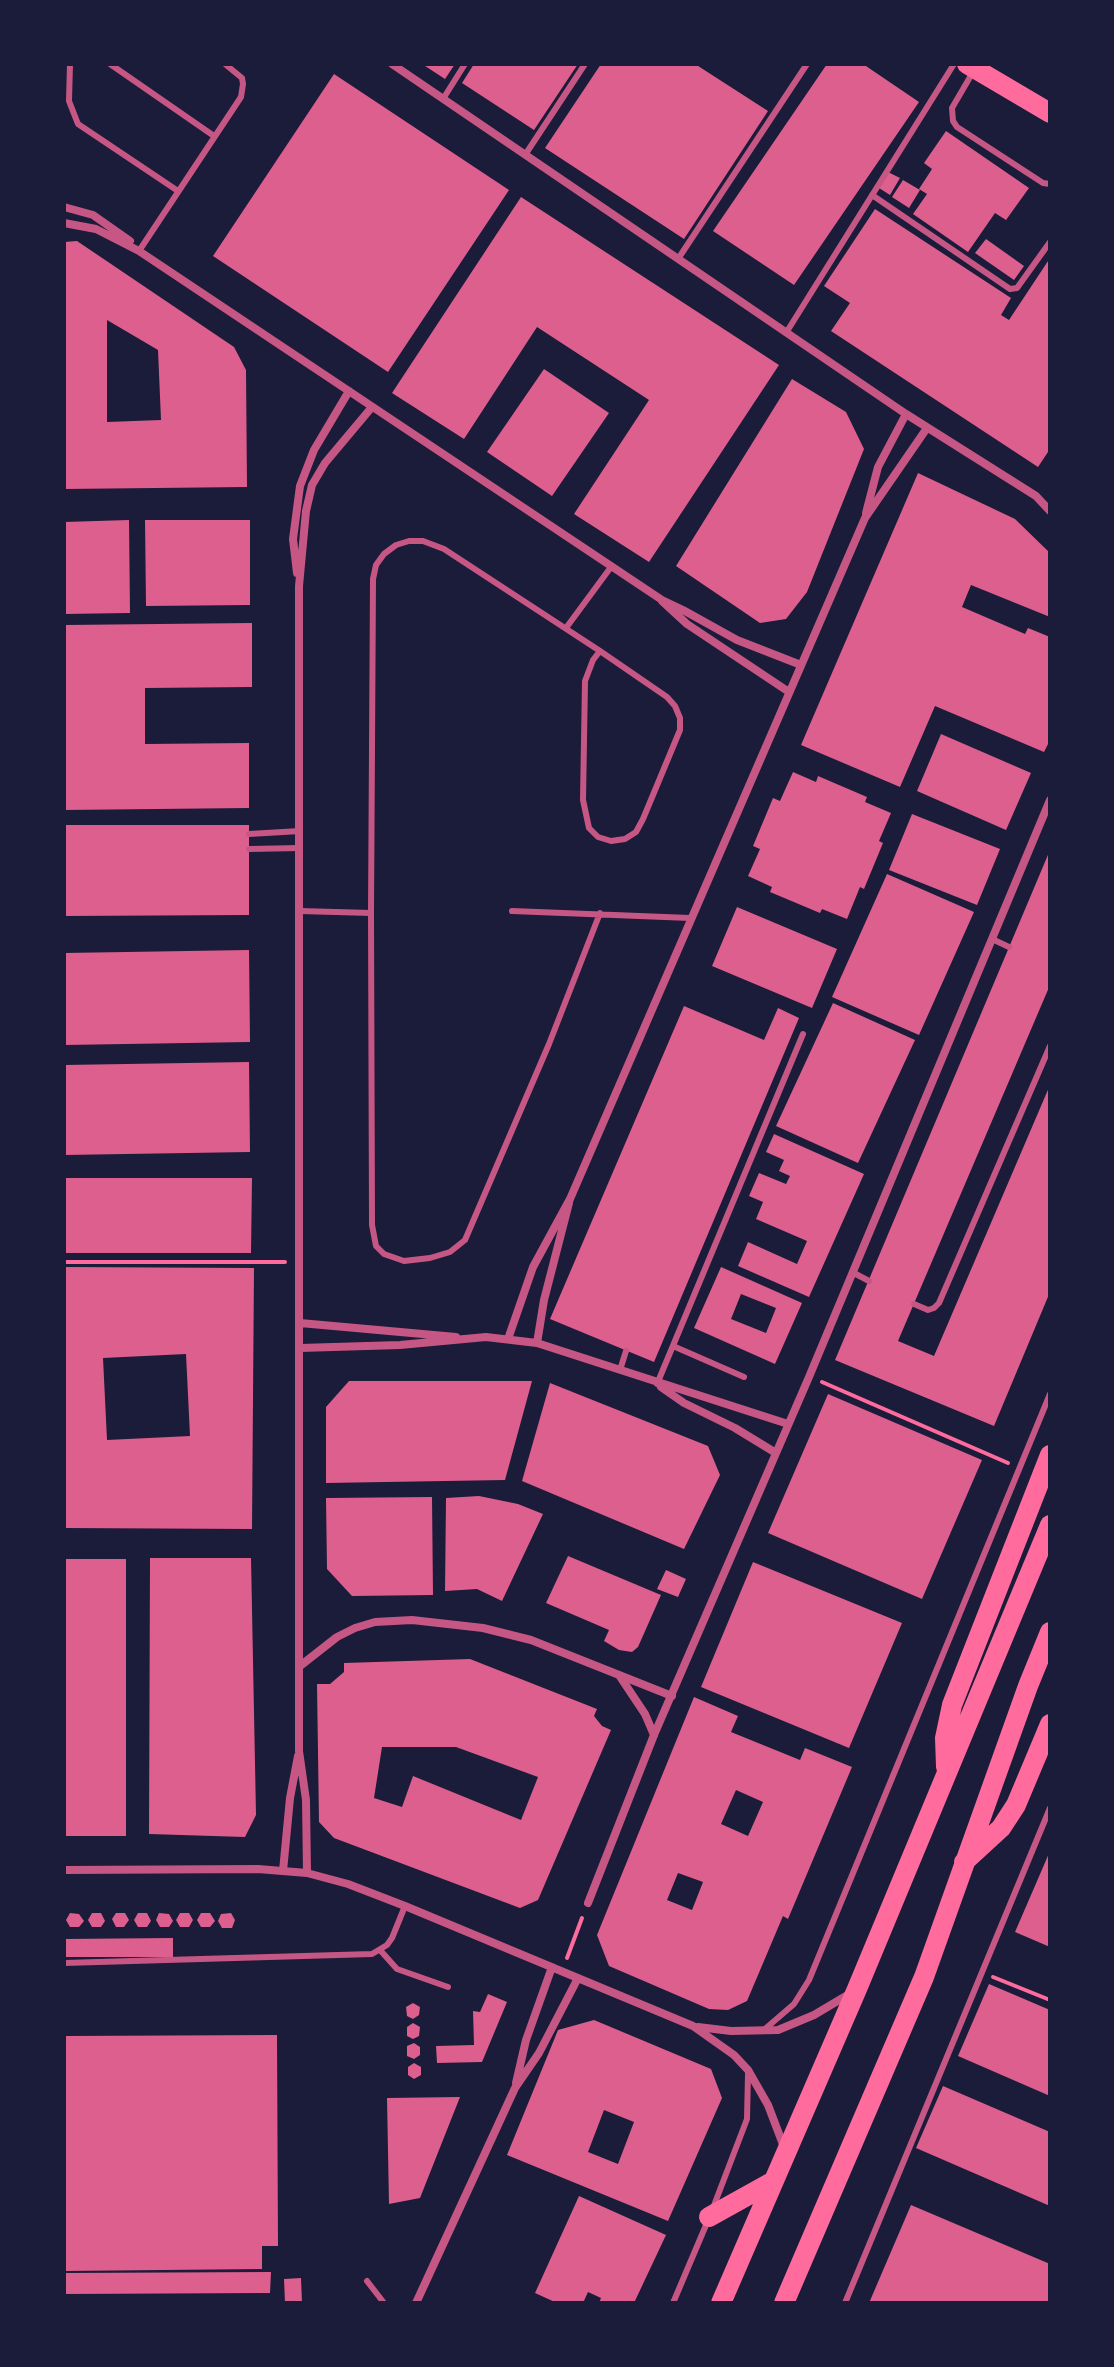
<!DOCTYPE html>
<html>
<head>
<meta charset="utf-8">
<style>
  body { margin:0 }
  #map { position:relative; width:1114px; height:2367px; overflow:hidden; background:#1b1b3a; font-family:"Titillium Web",sans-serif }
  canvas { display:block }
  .frame { position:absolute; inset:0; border:66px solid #1b1b3a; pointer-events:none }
</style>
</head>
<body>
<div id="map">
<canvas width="1114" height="2367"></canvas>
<div class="frame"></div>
</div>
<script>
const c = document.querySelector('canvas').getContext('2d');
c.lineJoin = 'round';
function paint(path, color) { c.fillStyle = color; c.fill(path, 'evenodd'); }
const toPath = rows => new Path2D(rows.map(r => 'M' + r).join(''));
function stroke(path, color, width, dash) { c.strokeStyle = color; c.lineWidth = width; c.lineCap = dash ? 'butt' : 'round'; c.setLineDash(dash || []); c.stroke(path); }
const building = toPath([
  [422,64,455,64,445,79],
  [474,64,578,64,534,130,462,83],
  [601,64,695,64,768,111,684,239,545,148],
  [827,64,863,64,919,102,794,285,713,231],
  [334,74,509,190,388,372,213,256],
  [946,131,1029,188,1006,220,995,213,968,252,913,214,927,194,919,189,932,169,924,163],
  [888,172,900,178,890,195,879,188],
  [903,180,920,190,909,208,892,197],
  [521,197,779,365,649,562,574,514,649,400,537,327,464,439,392,393],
  [875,209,1011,298,1001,315,1009,320,1050,258,1050,449,1038,467,831,331,850,303,824,286],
  [986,239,1024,266,1014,280,975,253],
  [77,241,234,347,246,370,247,487,64,489,64,242],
  [107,320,158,350,161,420,107,422],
  [544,369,609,413,552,496,487,452],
  [792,379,846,412,864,449,807,592,786,619,760,623,676,566],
  [918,473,1015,519,1050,553,1050,617,971,585,962,607,1025,634,1028,628,1050,637,1050,740,1044,752,935,706,900,787,801,745],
  [129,520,130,613,64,614,64,522],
  [145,520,250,520,250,605,146,606],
  [252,623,252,687,145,688,145,744,249,743,249,808,64,810,64,625],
  [941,734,1031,773,1006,830,917,791],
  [793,772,816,782,818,776,867,797,865,802,891,813,879,841,883,843,864,889,860,887,847,919,822,909,820,913,770,892,772,887,748,876,760,849,753,846,773,798,780,801],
  [912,814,1000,849,977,905,889,870],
  [64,825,249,825,249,915,64,916],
  [1050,850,1050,985,898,1341,934,1356,1050,1085,1050,1292,994,1426,835,1360],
  [887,874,974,912,919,1035,832,997],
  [737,907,837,949,812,1008,712,966],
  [249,950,250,1042,64,1045,64,953],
  [833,1003,915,1040,858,1163,776,1126],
  [684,1006,764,1040,778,1008,799,1018,654,1362,550,1319],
  [249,1062,250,1152,64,1155,64,1065],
  [774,1134,864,1174,809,1297,738,1266,748,1242,797,1264,807,1241,756,1219,763,1202,749,1196,759,1173,786,1184,790,1176,779,1171,784,1160,766,1152],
  [64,1178,252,1178,251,1253,64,1253],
  [64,1267,254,1268,252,1529,64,1528],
  [186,1354,190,1436,107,1440,103,1358],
  [721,1267,802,1303,775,1364,694,1328],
  [741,1294,776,1308,766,1333,731,1319],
  [349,1381,532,1381,505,1480,326,1483,326,1407],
  [550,1383,708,1446,720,1475,684,1549,522,1481],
  [828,1394,982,1460,922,1599,768,1533],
  [479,1496,518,1504,543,1514,502,1601,477,1589,445,1591,446,1498],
  [432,1497,433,1595,352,1596,327,1569,326,1498],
  [568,1556,661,1595,638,1647,632,1652,619,1650,604,1641,609,1630,546,1603],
  [150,1558,251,1558,256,1815,245,1837,149,1834],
  [64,1559,126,1559,126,1836,64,1836],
  [753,1562,902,1623,849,1748,701,1687],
  [666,1570,686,1579,678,1597,657,1589],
  [470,1659,597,1709,594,1716,602,1726,611,1730,538,1900,520,1908,334,1838,319,1822,317,1684,330,1684,344,1672,344,1663],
  [382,1747,456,1747,538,1777,521,1820,413,1776,402,1807,374,1798],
  [694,1697,738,1716,731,1732,800,1760,805,1748,852,1767,788,1919,783,1916,747,2001,728,2010,709,2009,609,1966,597,1935],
  [736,1790,763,1802,748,1836,721,1824],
  [678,1873,703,1882,692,1910,667,1900],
  [1050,1851,1050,1947,1015,1932],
  [70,1913,79,1914,84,1921,79,1927,70,1927,66,1920],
  [92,1913,101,1913,105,1921,101,1927,92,1927,88,1920],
  [116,1913,125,1913,129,1920,124,1927,116,1927,112,1919],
  [138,1913,147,1913,151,1921,147,1927,138,1927,134,1920],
  [159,1913,169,1914,173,1921,169,1927,160,1927,156,1920],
  [180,1913,189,1913,193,1920,189,1927,180,1927,176,1920],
  [201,1913,210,1913,215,1921,210,1927,201,1927,197,1920],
  [231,1913,235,1920,232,1928,222,1928,218,1921,221,1914],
  [173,1938,173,1957,64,1957,64,1939],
  [989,1984,1050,2010,1050,2096,958,2056],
  [488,1994,507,2002,482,2062,437,2063,436,2046,474,2045,473,2011,480,2012],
  [413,2003,420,2007,419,2015,413,2019,407,2016,406,2007],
  [594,2020,711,2069,722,2098,668,2221,507,2155,558,2030],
  [604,2110,634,2122,618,2164,588,2152],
  [413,2023,420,2027,419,2036,413,2039,407,2036,407,2027],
  [277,2035,278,2246,262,2246,262,2269,64,2271,64,2036],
  [414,2043,420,2047,420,2055,414,2059,407,2056,407,2046],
  [414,2063,421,2067,421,2075,414,2079,408,2075,408,2067],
  [943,2086,1050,2132,1050,2206,916,2148],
  [460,2097,420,2198,389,2204,387,2098],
  [579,2196,666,2235,634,2303,599,2303,601,2298,588,2292,583,2303,557,2303,535,2293],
  [911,2205,1050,2264,1050,2303,869,2303],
  [271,2272,270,2293,64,2294,64,2273],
  [301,2278,302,2303,285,2303,284,2279]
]);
const path = toPath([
  [64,1262,285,1262],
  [822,1382,1008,1463],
  [567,1958,582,1918],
  [993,1977,1050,2000]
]);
const service = toPath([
  [70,64,69,101,78,124,178,191],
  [110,64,214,136],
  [973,72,952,108,953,121,957,127,1043,183,1050,184],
  [443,99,465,64],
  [525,155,585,64],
  [872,195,1010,289,1017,288,1050,242],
  [139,251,241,97,243,84,242,78,225,64],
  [678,259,807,64],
  [786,333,954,64],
  [566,628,611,567],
  [600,651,593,660,585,681,583,800,589,828,598,837,611,841,625,839,636,832,643,819,680,730,680,718,675,706,667,697,600,651,444,549,423,541,409,541,396,545,384,554,376,565,373,579,371,913,372,1225,376,1246,384,1254,404,1261,430,1258,450,1252,465,1240,549,1044,600,913],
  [249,834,300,831],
  [249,849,300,848],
  [300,911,371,913],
  [512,911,690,918],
  [992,939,1009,947],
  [852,1272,869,1281],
  [914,1304,928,1310,934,1308,939,1303,1050,1046],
  [673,1346,744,1377],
  [620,1370,626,1351],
  [657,1384,803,1034],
  [380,1950,397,1969,448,1987],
  [64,1963,372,1954,387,1945,392,1938,405,1906],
  [765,2029,794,2004,809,1980,1050,1394],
  [713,2208,747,2119,748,2074],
  [367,2281,384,2303],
  [673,2303,709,2218],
  [845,2303,1050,1808]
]);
const minor = toPath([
  [392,64,906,414,1036,496,1050,511],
  [64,207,93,215,130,241],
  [64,223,96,229,139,251,662,600,683,610,737,640,801,665],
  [866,513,878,467,906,414],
  [297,573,293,539,300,486,314,450,349,391],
  [662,601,687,624,789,692],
  [300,1323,456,1337],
  [508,1339,533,1267,570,1199,865,518,927,428],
  [537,1343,544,1300,569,1203],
  [300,1348,400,1345,486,1337,537,1343,788,1424],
  [661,1387,684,1403,735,1428,776,1453],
  [300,1666,337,1637,355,1628,375,1622,412,1620,483,1628,531,1640,672,1696],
  [619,1675,645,1714,654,1735],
  [64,1870,258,1869,307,1873,348,1884,405,1906,693,2026,734,2055,748,2070,768,2105,784,2147],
  [283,1871,290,1798,298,1756],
  [307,1873,306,1800,299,1751,299,586,306,511,312,485,325,463,372,407],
  [588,1903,654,1735,809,1377,1050,800],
  [698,2027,731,2031,778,2030,814,2015,851,1993],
  [516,2083,526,2040,552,1967],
  [416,2303,515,2088,539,2053,578,1978]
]);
const primary = toPath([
  [967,64,1050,113],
  [946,1767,945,1738,952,1705,1050,1455],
  [964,1862,1001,1828,1016,1805,1050,1724],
  [709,2217,772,2182],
  [721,2303,857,1989,1050,1525],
  [784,2303,924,1977,1028,1686,1050,1632]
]);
paint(building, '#dd5f8e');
stroke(path, '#ff6b9d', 4);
stroke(service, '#c65784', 6);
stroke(minor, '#c65784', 8);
stroke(primary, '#ff6b9d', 20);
</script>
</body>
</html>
